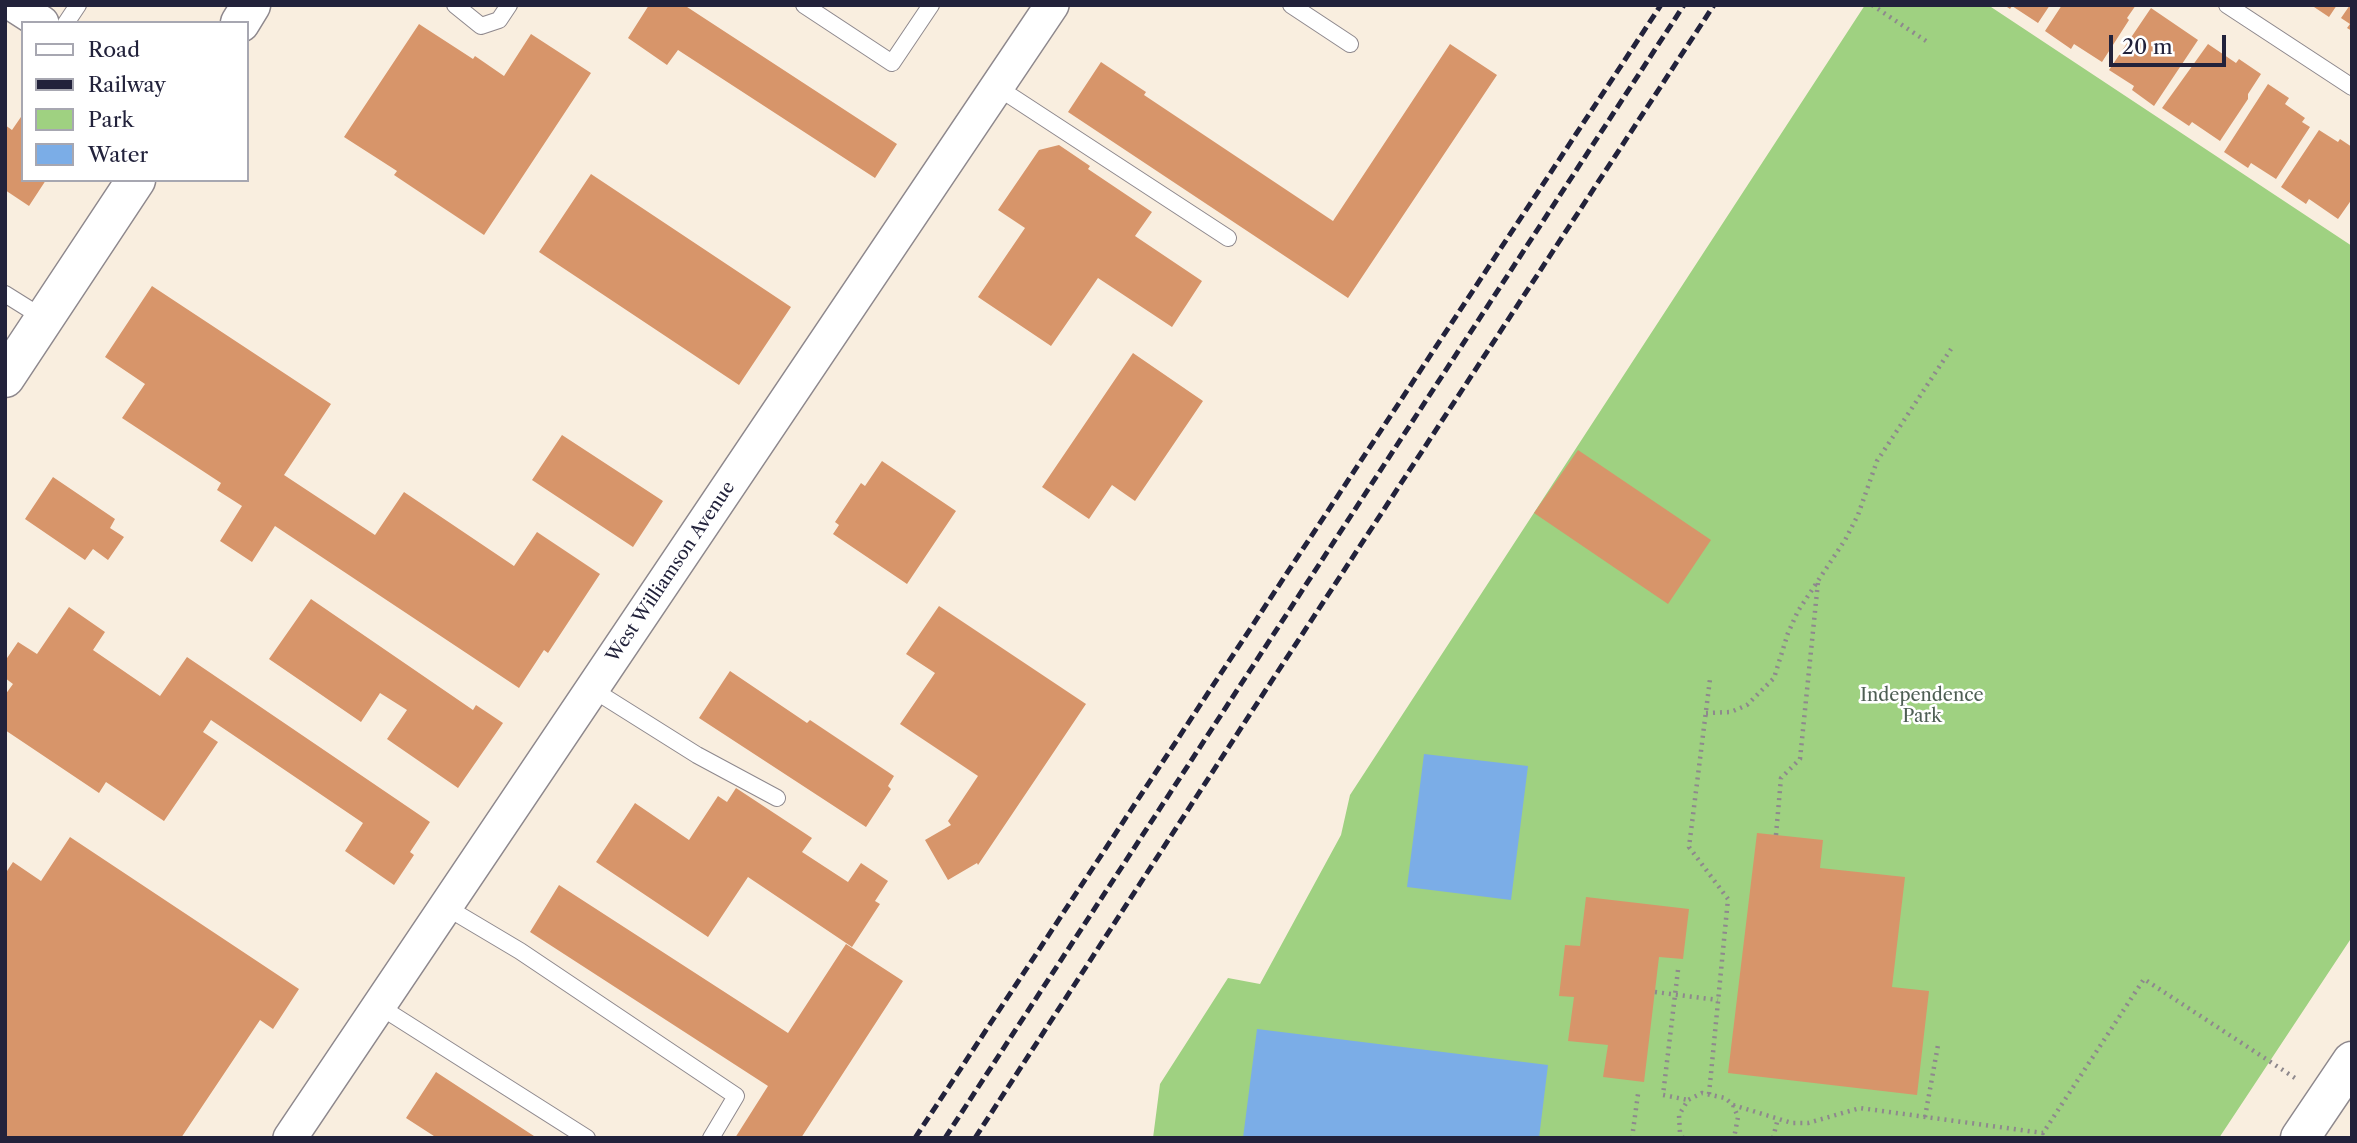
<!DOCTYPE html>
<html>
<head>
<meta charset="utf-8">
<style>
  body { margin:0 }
  #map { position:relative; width:2357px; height:1143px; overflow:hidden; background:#f9eedf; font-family:"Libre Caslon Text",serif }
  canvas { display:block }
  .frame { position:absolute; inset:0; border:7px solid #22223b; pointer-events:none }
  .legend { position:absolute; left:21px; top:21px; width:228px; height:161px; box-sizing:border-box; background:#fff; border:2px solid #a7a7b1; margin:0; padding:9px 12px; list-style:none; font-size:21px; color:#22223b }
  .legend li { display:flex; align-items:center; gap:14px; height:35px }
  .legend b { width:35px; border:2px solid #a7a7b1 }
  .scale { position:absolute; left:2109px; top:35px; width:117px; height:32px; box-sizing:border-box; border:4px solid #22223b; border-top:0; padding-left:9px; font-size:21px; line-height:24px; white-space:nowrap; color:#22223b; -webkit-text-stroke:5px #fff; paint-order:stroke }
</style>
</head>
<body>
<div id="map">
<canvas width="2357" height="1143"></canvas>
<div class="frame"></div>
<ul class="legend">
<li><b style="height:9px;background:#fff"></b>Road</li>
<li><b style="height:9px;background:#22223b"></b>Railway</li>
<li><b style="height:19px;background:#9fd181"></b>Park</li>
<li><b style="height:19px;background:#7bade7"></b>Water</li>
</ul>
<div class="scale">20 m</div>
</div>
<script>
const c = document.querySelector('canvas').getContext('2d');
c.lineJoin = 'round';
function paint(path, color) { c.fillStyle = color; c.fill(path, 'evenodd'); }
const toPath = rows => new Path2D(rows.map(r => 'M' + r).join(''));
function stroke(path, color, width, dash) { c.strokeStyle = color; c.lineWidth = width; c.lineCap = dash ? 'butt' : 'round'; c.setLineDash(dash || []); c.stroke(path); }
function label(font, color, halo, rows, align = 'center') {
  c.font = font + ' "Libre Caslon Text",serif'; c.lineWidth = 5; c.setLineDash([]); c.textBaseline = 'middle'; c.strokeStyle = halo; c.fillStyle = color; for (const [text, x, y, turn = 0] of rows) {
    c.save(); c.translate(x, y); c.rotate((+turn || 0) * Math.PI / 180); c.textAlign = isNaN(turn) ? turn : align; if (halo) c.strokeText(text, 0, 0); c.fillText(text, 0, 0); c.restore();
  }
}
const green = toPath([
  [1865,5,1988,5,2352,246,2352,937,2219,1138,1153,1138,1160,1084,1228,978,1260,984,1341,835,1350,795]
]);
const water = toPath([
  [1424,754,1528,766,1511,900,1407,887],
  [1257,1029,1548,1065,1539,1138,1243,1138]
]);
const building = toPath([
  [649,5,684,5,897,144,875,178,678,50,667,65,628,38],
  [2004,5,2050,5,2038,23,2012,6,2010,9],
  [2062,5,2136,5,2127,18,2129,20,2102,62,2074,44,2071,49,2045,31],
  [2311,5,2337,5,2329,17],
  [2350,5,2352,5,2352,31,2347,28,2350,24,2341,18],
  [2151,8,2198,40,2154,106,2132,90,2134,86,2109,70],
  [419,24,473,59,475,56,504,76,531,34,591,73,484,235,394,175,397,171,344,137],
  [1450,44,1497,75,1348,298,1068,112,1101,62,1146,92,1144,95,1333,221],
  [2208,44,2236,63,2239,59,2261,74,2248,94,2248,99,2220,141,2192,122,2189,126,2162,108],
  [2268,84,2289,98,2285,104,2305,118,2302,122,2310,127,2276,179,2251,163,2248,168,2224,152],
  [23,114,23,180,46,180,29,206,5,190,5,125,12,130],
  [2319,130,2338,142,2340,139,2352,147,2352,199,2338,219,2309,199,2306,204,2281,187],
  [1059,145,1090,166,1088,169,1152,212,1135,236,1202,281,1172,327,1098,278,1051,346,978,297,1025,228,998,210,1039,150],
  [591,174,791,307,739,385,539,252],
  [152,286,331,404,284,475,375,535,404,492,514,566,537,532,600,574,548,653,544,650,519,688,275,526,252,562,220,541,242,506,217,490,221,483,122,418,145,384,105,357],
  [1133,353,1203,401,1135,501,1112,485,1089,519,1042,487],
  [562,435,663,501,633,547,532,480],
  [1578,450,1711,540,1668,604,1534,513],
  [882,461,956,511,907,584,833,534,839,525,835,522,861,483,865,486],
  [53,477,115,519,110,528,124,537,108,560,93,549,85,560,25,519],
  [311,599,473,710,476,705,503,723,458,788,387,739,407,710,380,693,361,722,269,659],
  [939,606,1086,704,978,865,977,863,948,880,925,840,951,825,948,821,978,776,900,724,935,673,906,654],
  [69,607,105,632,93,650,160,696,187,657,430,822,410,852,414,855,394,885,345,851,363,823,211,720,203,732,218,742,164,821,106,782,99,793,5,730,5,695,13,684,5,678,5,661,18,642,37,654],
  [730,671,807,723,810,720,894,776,888,786,891,789,866,827,699,718],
  [736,788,812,838,802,852,848,882,861,863,888,881,875,901,880,904,852,947,748,877,708,937,596,862,635,803,689,840,718,796,727,802],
  [1757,833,1823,840,1820,868,1905,877,1892,987,1929,991,1917,1095,1728,1073],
  [70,837,299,989,273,1029,260,1020,181,1138,5,1138,5,874,13,862,41,881],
  [559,885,788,1033,846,944,903,981,801,1138,735,1138,768,1086,530,932],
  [1586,897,1689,909,1683,959,1659,957,1644,1082,1603,1077,1608,1045,1568,1041,1574,997,1559,996,1565,945,1580,946],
  [436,1072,537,1138,437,1138,406,1118]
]);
const path = toPath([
  [1872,5,1926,41],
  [1706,713,1731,712,1747,705,1774,678,1788,633,1798,611,1845,540,1858,515,1877,461,1951,349],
  [1776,835,1781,778,1800,759,1818,582],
  [1678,970,1663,1095,1688,1100],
  [1655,992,1718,1000],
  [1709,1094,1728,899,1689,847,1710,679],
  [1733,1105,1792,1123,1808,1123,1860,1108,2043,1133,2144,979,2295,1078],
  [1925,1117,1938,1045],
  [1632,1138,1638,1094],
  [1683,1138,1680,1133,1679,1115,1688,1100,1702,1093,1725,1098,1733,1105,1738,1117,1734,1138],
  [1773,1138,1778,1118]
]);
const service = toPath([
  [455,5,481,26,499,20,509,5],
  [804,5,892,63,931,5],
  [1291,5,1350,44],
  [2227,5,2352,87],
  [66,23,78,5],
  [997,87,1228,238],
  [5,294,45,319],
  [592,689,697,755,777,798],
  [446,907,520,951,736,1096,711,1138],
  [379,1006,587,1138]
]);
const minor = toPath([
  [14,5,42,23],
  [290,1138,1052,5]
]);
const tertiary = toPath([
  [2300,1138,2352,1061]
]);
const secondary = toPath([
  [240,23,251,5],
  [5,378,136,180]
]);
const rail = toPath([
  [915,1138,1661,5],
  [945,1138,1684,5],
  [975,1138,1254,708,1714,5]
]);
const streetNames = [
  ["West Williamson Avenue",671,572,-56]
];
const parkNames = [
  ["Independence",1922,696],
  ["Park",1922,717]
];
paint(green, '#9fd181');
paint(water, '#7bade7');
paint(building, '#d7956a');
stroke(service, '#8e888d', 18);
stroke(minor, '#8e888d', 36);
stroke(tertiary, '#8e888d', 41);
stroke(secondary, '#8e888d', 41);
stroke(path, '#8e888d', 4.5, [2, 5]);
stroke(service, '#fff', 16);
stroke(minor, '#fff', 33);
stroke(tertiary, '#fff', 38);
stroke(secondary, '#fff', 38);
stroke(rail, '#22223b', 5, [10, 5]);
label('18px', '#22223b', '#fff', streetNames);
label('18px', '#4e5f54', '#fff', parkNames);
</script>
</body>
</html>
